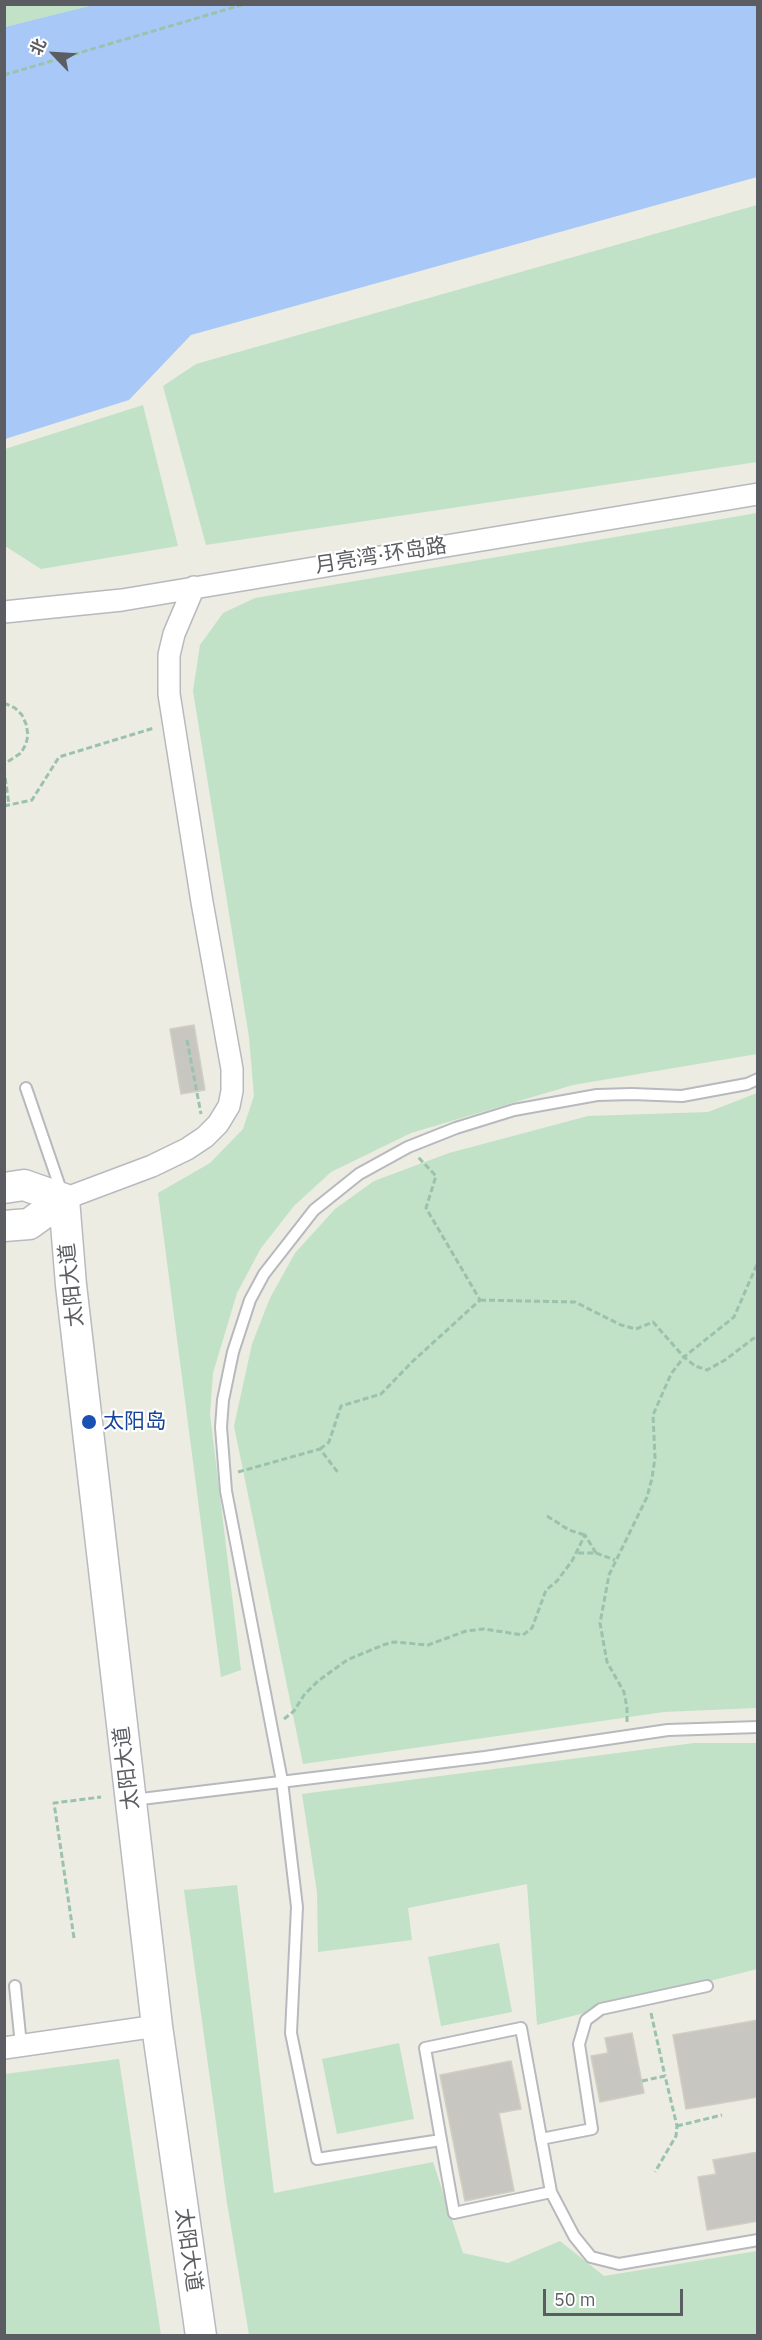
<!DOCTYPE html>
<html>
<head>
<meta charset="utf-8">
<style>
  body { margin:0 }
  #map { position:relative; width:762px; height:2340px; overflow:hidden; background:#ecece3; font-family:"IBM Plex Sans","Noto Sans SC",sans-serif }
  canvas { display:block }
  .frame { position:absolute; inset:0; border:6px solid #5b5d62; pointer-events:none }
  .north { position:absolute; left:24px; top:24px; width:60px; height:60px; -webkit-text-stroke:4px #fff; paint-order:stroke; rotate:295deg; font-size:16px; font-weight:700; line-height:24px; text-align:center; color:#5b5d62 }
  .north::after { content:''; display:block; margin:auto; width:21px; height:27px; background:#5b5d62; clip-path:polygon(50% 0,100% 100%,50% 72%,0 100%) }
  .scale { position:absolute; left:543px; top:2289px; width:140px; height:27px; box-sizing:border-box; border:3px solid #5b5d62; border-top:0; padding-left:8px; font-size:18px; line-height:21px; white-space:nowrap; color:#5b5d62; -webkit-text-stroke:4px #fff; paint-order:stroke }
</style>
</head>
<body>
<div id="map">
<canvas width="762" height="2340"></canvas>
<div class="frame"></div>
<div class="north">北</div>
<div class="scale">50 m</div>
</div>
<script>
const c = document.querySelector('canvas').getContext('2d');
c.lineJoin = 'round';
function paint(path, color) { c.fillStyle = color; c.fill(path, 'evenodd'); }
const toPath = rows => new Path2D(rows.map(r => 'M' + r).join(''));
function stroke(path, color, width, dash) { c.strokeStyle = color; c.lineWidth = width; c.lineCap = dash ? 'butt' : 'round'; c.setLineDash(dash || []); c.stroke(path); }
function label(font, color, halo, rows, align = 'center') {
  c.font = font + ' "IBM Plex Sans","Noto Sans SC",sans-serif'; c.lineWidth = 4.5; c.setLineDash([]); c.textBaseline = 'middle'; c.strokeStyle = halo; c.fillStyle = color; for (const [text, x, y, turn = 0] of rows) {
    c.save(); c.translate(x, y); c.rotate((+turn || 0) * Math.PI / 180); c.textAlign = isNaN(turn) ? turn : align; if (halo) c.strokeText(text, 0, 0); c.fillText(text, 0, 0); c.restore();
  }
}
const green = toPath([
  [5,4,98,4,98,5,5,27],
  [757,205,757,462,206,545,163,386,196,364],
  [143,405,178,546,41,569,5,546,5,449],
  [757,513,757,1054,573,1085,411,1133,331,1172,294,1206,261,1248,237,1293,213,1373,210,1414,241,1670,221,1677,158,1193,210,1163,243,1129,254,1096,249,1037,193,691,200,645,223,613,255,598],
  [757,1093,757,1708,664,1712,303,1764,234,1426,252,1344,270,1298,295,1253,335,1209,374,1181,449,1153,588,1116,708,1112],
  [694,1743,757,1743,757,1969,537,2025,527,1884,408,1908,412,1940,318,1952,317,1892,302,1794],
  [237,1885,274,2193,433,2162,463,2253,508,2263,560,2241,604,2276,757,2251,757,2335,249,2335,227,2203,184,1890],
  [499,1943,512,2012,441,2026,428,1957],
  [399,2043,414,2119,337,2134,322,2059],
  [119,2059,161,2335,5,2335,5,2074]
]);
const water = toPath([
  [98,4,757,5,757,177,191,335,129,400,5,439,5,27]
]);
const building = toPath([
  [194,1025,205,1090,181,1094,170,1029,194,1025],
  [758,2020,758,2097,686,2109,673,2035,758,2020],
  [632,2033,644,2093,600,2102,591,2056,608,2053,605,2038,632,2033],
  [511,2061,521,2109,499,2113,514,2191,465,2201,440,2075,511,2061],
  [758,2152,758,2221,707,2230,698,2177,716,2174,713,2160,758,2152]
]);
const path = toPath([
  [4,75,245,4],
  [4,703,15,708,22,715,26,724,28,735,26,744,21,753,4,764],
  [4,769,9,805],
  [4,806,32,800,59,757,154,728],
  [187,1040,201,1114],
  [480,1300,575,1302,621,1325,636,1329,653,1322,684,1357,695,1366,707,1370,725,1360,758,1335],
  [320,1449,329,1442,341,1406,381,1394,413,1361,480,1300,426,1208,436,1176,418,1157],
  [238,1472,320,1449,339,1474],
  [547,1516,569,1530,585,1535],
  [596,1553,615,1560],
  [284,1719,294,1711,304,1695,318,1681,347,1660,383,1645,394,1642,428,1645,466,1631,484,1629,523,1635,532,1628,546,1590,557,1581,572,1561,585,1535,596,1553,576,1553],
  [627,1722,627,1708,624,1692,607,1662,600,1623,609,1575,647,1497,652,1478,655,1458,653,1415,671,1374,684,1357,734,1317,758,1262],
  [74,1938,54,1803,101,1797],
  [651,2013,665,2076],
  [642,2081,665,2076,677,2126,676,2136,655,2172],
  [677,2126,722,2115]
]);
const lane = toPath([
  [758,1079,747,1084,682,1096,632,1094,597,1095,514,1110,456,1128,408,1147,359,1174,314,1210,264,1274,250,1300,233,1352,223,1400,221,1427,226,1491,282,1781,297,1907,291,2033,317,2159,441,2140,454,2213,551,2192,574,2236,591,2257,619,2264,758,2240],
  [26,1088,62,1193],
  [133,1800,485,1757,668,1730,758,1727],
  [15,1986,21,2045],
  [541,2139,592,2129,579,2044,586,2020,601,2009,707,1986],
  [441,2140,425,2048,521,2028,551,2192]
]);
const street = toPath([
  [4,612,122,600,758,494],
  [64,1199,152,1166,187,1149,205,1137,218,1124,229,1106,232,1091,232,1069,202,902,169,694,169,655,174,634,194,587],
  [4,2048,157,2026]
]);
const secondary = toPath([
  [4,1188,24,1185,64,1199],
  [64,1199,71,1285,157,2026,201,2336],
  [4,1226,29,1224,64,1199]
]);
const markers = [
  [89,1422,8,"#1a4fb4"]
];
const streetNames = [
  ["月亮湾·环岛路",381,556,-9],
  ["太阳大道",72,1285,-96],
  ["太阳大道",127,1768,-97],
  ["太阳大道",188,2250,82]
];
const transitNames = [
  ["太阳岛",103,1422]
];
paint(green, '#c1e2c6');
paint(water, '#a8c8f8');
paint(building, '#c8c6c0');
stroke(building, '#d1cec2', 1.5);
stroke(lane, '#b8b9be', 14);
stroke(street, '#b8b9be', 24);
stroke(secondary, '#b8bac0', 33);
stroke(path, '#9bc2ac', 3, [6, 3]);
stroke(lane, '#fff', 10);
stroke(street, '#fff', 21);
stroke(secondary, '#fff', 30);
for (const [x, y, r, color] of markers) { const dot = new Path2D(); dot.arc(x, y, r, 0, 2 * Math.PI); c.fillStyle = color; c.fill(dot); stroke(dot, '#fff', 2); }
label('21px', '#5b5d62', '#fff', streetNames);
label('21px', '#164399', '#fff', transitNames, 'left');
</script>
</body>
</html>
